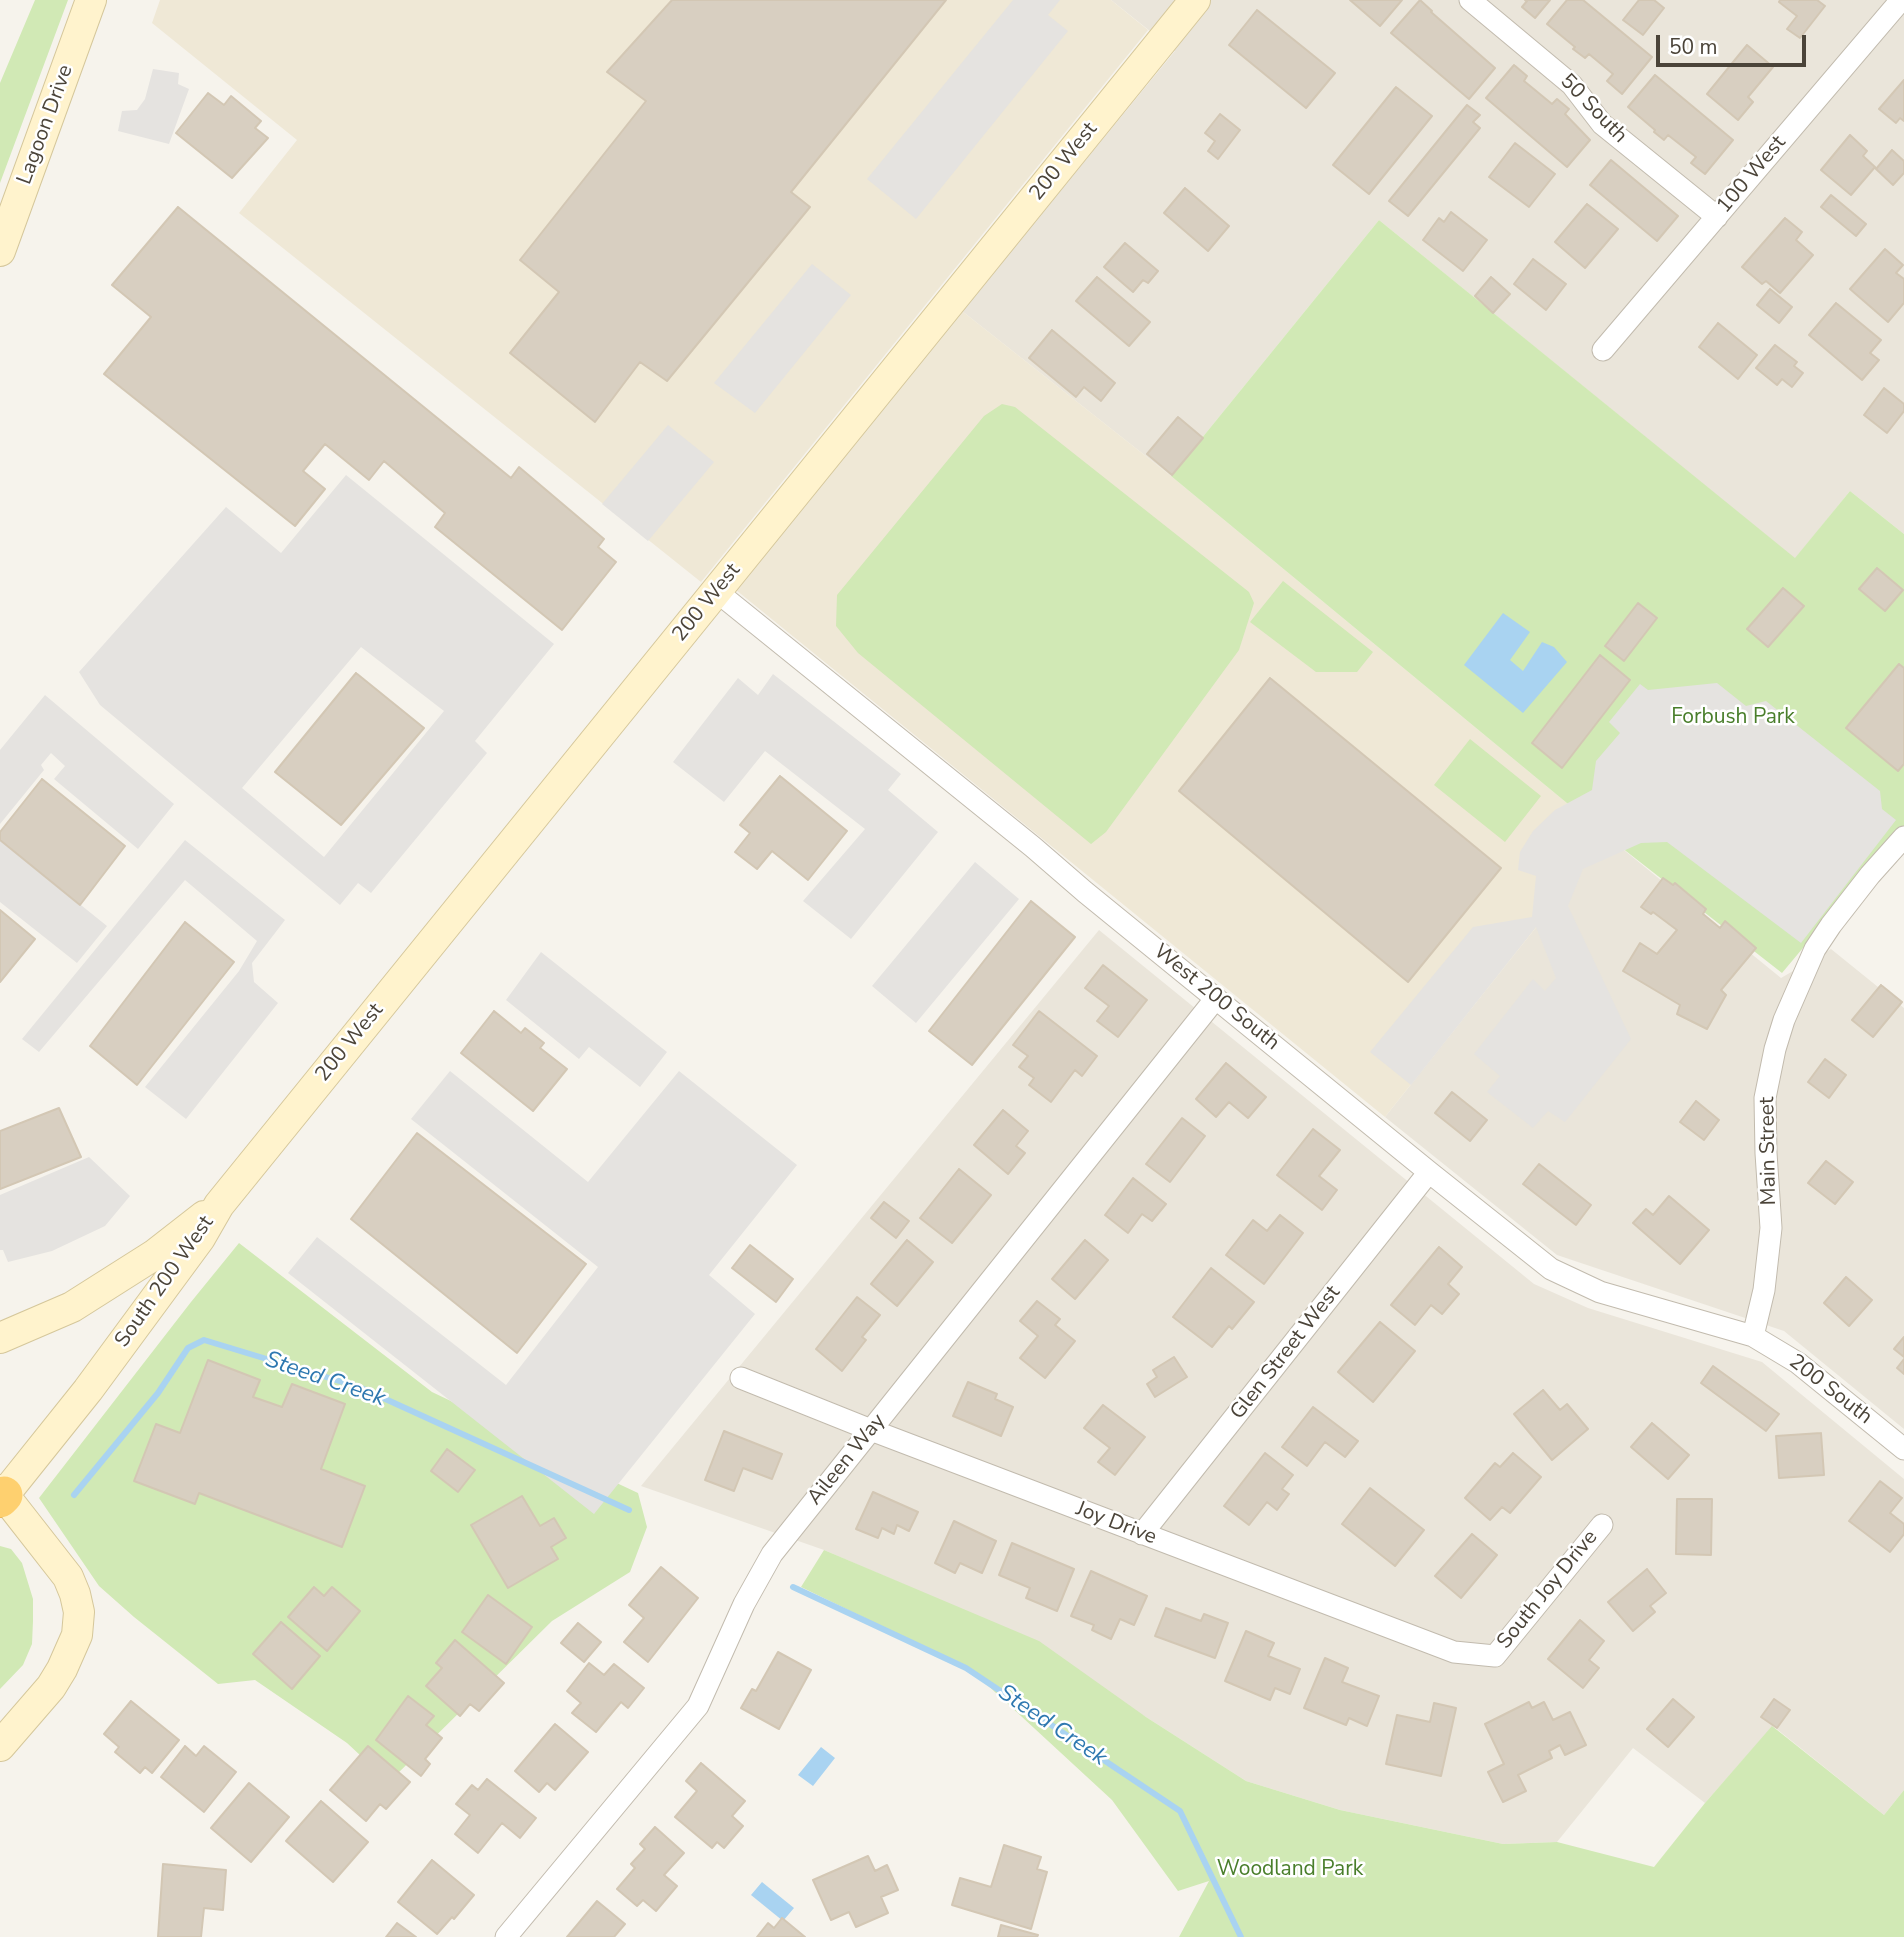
<!DOCTYPE html>
<html>
<head>
<meta charset="utf-8">
<style>
  body { margin:0 }
  #map { position:relative; width:1904px; height:1937px; overflow:hidden; background:#f6f3ec; font-family:"Nunito Sans",sans-serif }
  canvas { display:block }
  .scale { position:absolute; left:1656px; top:35px; width:150px; height:32px; box-sizing:border-box; border:4px solid #4b4439; border-top:0; padding-left:9px; font-size:21px; line-height:24px; white-space:nowrap; color:#4b4439; -webkit-text-stroke:5px #fff; paint-order:stroke }
</style>
</head>
<body>
<div id="map">
<canvas width="1904" height="1937"></canvas>
<div class="scale">50 m</div>
</div>
<script>
const c = document.querySelector('canvas').getContext('2d');
c.lineJoin = 'round';
function paint(path, color) { c.fillStyle = color; c.fill(path, 'evenodd'); }
const toPath = rows => new Path2D(rows.map(r => 'M' + r).join(''));
function stroke(path, color, width, dash) { c.strokeStyle = color; c.lineWidth = width; c.lineCap = dash ? 'butt' : 'round'; c.setLineDash(dash || []); c.stroke(path); }
function label(font, color, halo, rows, align = 'center') {
  c.font = font + ' "Nunito Sans",sans-serif'; c.lineWidth = 5; c.setLineDash([]); c.textBaseline = 'middle'; c.strokeStyle = halo; c.fillStyle = color; for (const [text, x, y, turn = 0] of rows) {
    c.save(); c.translate(x, y); c.rotate((+turn || 0) * Math.PI / 180); c.textAlign = isNaN(turn) ? turn : align; if (halo) c.strokeText(text, 0, 0); c.fillText(text, 0, 0); c.restore();
  }
}
const residential = toPath([
  [1111,0,1904,0,1904,534,1850,491,1795,559,1379,220,1171,476,962,311,1175,51],
  [1608,837,1781,978,1831,949,1904,1008,1904,1429,1784,1331,1557,1255,1385,1117],
  [1099,930,1534,1284,1588,1308,1762,1362,1904,1479,1904,1790,1884,1815,1773,1726,1705,1803,1633,1748,1557,1842,1503,1844,1340,1810,1246,1781,1146,1717,905,1585,824,1550,641,1486]
]);
const education = toPath([
  [160,0,1111,0,1148,30,701,582,239,213,297,140,152,23],
  [962,311,1171,476,1608,837,1385,1117,736,590]
]);
const green = toPath([
  [35,0,68,0,0,183,0,83],
  [1379,220,1795,558,1850,491,1904,534,1904,827,1782,973,1608,837,1171,476],
  [1002,404,1015,407,1249,592,1254,603,1239,650,1106,832,1091,844,858,653,836,626,837,595,984,416],
  [1283,581,1373,652,1357,672,1316,672,1250,622],
  [1470,739,1541,796,1505,842,1434,785],
  [239,1243,432,1392,495,1422,544,1449,638,1493,647,1527,630,1572,552,1621,389,1782,347,1743,255,1680,218,1684,134,1617,99,1586,39,1498,191,1302],
  [0,1546,11,1549,22,1563,33,1599,33,1621,32,1644,23,1665,0,1689],
  [824,1550,1039,1641,1146,1717,1246,1781,1340,1810,1503,1844,1557,1842,1654,1867,1705,1803,1772,1726,1884,1815,1904,1790,1904,1937,1179,1937,1209,1881,1178,1891,1112,1800,970,1669,801,1587]
]);
const parking = toPath([
  [1013,0,1060,0,1048,15,1068,31,916,219,867,179],
  [153,69,179,73,178,84,189,89,169,144,118,131,122,111,137,110,145,99],
  [812,264,851,295,755,413,714,383],
  [668,425,714,462,648,541,602,504],
  [346,475,554,644,475,741,487,753,371,893,358,883,340,905,100,705,79,672,226,507,281,553],
  [361,647,444,711,324,857,242,788],
  [773,674,901,774,888,790,938,832,851,939,803,901,865,829,765,751,724,802,673,762,738,678,758,695],
  [1717,683,1746,706,1766,701,1880,791,1882,809,1896,820,1801,943,1667,842,1641,843,1583,869,1568,906,1631,1039,1565,1122,1548,1111,1533,1128,1487,1092,1500,1076,1474,1054,1533,979,1545,991,1556,978,1536,927,1411,1085,1370,1052,1473,927,1532,917,1536,876,1518,870,1520,852,1533,831,1555,810,1592,790,1596,761,1620,733,1609,722,1640,684,1648,690],
  [45,695,174,804,138,849,54,779,65,766,51,753,41,765,44,770,0,824,0,750],
  [0,840,107,926,77,963,0,902],
  [185,840,285,920,252,963,254,982,278,1003,186,1119,145,1087,239,971,257,941,185,880,39,1052,22,1039],
  [975,862,1019,899,916,1023,872,986],
  [541,952,667,1052,640,1087,589,1047,579,1059,506,1000],
  [450,1071,588,1182,679,1071,797,1165,709,1275,755,1314,594,1514,288,1273,317,1237,506,1385,598,1267,411,1119],
  [89,1157,130,1196,105,1226,52,1251,8,1262,3,1250,0,1250,0,1195]
]);
const water = toPath([
  [1503,613,1530,632,1510,660,1523,671,1542,642,1554,647,1567,662,1523,713,1464,665],
  [821,1747,835,1758,813,1786,798,1775],
  [762,1882,794,1908,783,1921,751,1895]
]);
const stream = toPath([
  [74,1495,158,1393,188,1348,204,1340,359,1387,629,1510],
  [793,1587,966,1668,1180,1811,1241,1937]
]);
const building = toPath([
  [672,0,946,0,791,192,810,207,667,381,640,362,595,422,510,353,559,292,520,260,646,101,607,72,672,0],
  [1350,0,1402,0,1380,26,1350,0],
  [1420,0,1432,11,1431,12,1495,68,1469,99,1391,33,1420,0],
  [1525,0,1550,0,1535,18,1522,7,1527,1,1525,0],
  [1567,0,1583,0,1652,57,1622,94,1607,81,1613,74,1589,54,1585,58,1573,49,1575,47,1547,24,1567,0],
  [1639,0,1654,0,1664,8,1643,35,1623,20,1639,0],
  [1780,0,1817,0,1825,6,1800,38,1787,29,1797,16,1779,2,1780,0],
  [1257,10,1335,73,1306,108,1229,45,1257,10],
  [1747,45,1773,67,1748,97,1753,102,1738,120,1707,94,1747,45],
  [1514,65,1527,76,1524,81,1552,104,1557,99,1569,109,1565,114,1590,140,1567,167,1486,98,1514,65],
  [1655,75,1733,140,1705,174,1691,163,1696,157,1668,135,1664,140,1654,132,1655,130,1628,107,1655,75],
  [1904,80,1904,121,1900,118,1896,123,1879,109,1904,80],
  [1396,87,1432,116,1369,194,1333,165,1396,87],
  [208,93,224,105,231,96,261,121,255,128,268,138,232,178,176,133,208,93],
  [1467,105,1480,115,1473,122,1480,128,1408,216,1389,201,1467,105],
  [1220,114,1240,130,1218,159,1208,151,1215,141,1205,133,1220,114],
  [1850,135,1867,151,1863,156,1875,167,1851,195,1821,170,1850,135],
  [1515,143,1555,174,1529,207,1489,177,1515,143],
  [1892,150,1904,161,1904,173,1893,185,1876,169,1892,150],
  [1611,160,1678,216,1657,241,1590,185,1611,160],
  [1185,188,1229,226,1208,251,1164,213,1185,188],
  [1831,195,1866,224,1856,236,1821,207,1831,195],
  [1587,204,1618,229,1585,268,1555,242,1587,204],
  [178,207,511,478,519,467,604,539,598,547,616,562,562,630,435,527,445,513,384,461,369,480,325,444,303,471,325,489,295,526,104,374,151,317,112,285,178,207],
  [1451,212,1487,240,1463,271,1423,240,1439,218,1444,222,1451,212],
  [1785,218,1802,232,1796,240,1813,255,1780,293,1766,281,1762,284,1742,267,1785,218],
  [1125,243,1158,271,1148,283,1143,280,1133,292,1104,267,1125,243],
  [1885,249,1903,265,1896,273,1904,279,1904,303,1888,322,1850,289,1885,249],
  [1533,259,1566,284,1546,310,1514,284,1533,259],
  [1097,277,1150,322,1129,346,1076,301,1097,277],
  [1491,277,1510,294,1493,313,1475,296,1491,277],
  [1770,289,1792,307,1779,323,1757,305,1770,289],
  [1836,303,1881,340,1870,353,1879,360,1862,380,1809,335,1836,303],
  [1718,323,1757,355,1738,379,1699,347,1718,323],
  [1052,330,1115,383,1101,401,1084,387,1076,397,1029,358,1052,330],
  [1775,345,1797,362,1794,366,1803,373,1792,387,1782,379,1777,385,1756,368,1775,345],
  [1884,388,1904,404,1904,411,1887,433,1864,415,1884,388],
  [1178,417,1203,438,1172,475,1147,454,1178,417],
  [1877,568,1903,590,1885,611,1859,589,1877,568],
  [1783,588,1804,606,1768,647,1747,629,1783,588],
  [1638,603,1657,618,1624,661,1605,646,1638,603],
  [1600,655,1630,680,1562,768,1532,743,1600,655],
  [1899,664,1904,668,1904,764,1898,771,1846,728,1899,664],
  [356,673,424,728,341,825,275,772,356,673],
  [1270,678,1501,868,1408,982,1179,791,1270,678],
  [780,776,847,831,808,880,772,851,757,869,735,852,750,833,740,825,780,776],
  [42,779,125,846,80,905,0,840,0,832,42,779],
  [1663,878,1673,885,1675,883,1706,909,1703,914,1720,928,1725,921,1756,948,1721,990,1726,995,1707,1029,1677,1014,1680,1005,1623,971,1640,943,1657,954,1677,930,1653,912,1651,914,1641,907,1663,878],
  [1031,901,1075,937,972,1065,929,1031,1031,901],
  [0,910,35,939,0,982,0,910],
  [185,922,234,962,137,1085,90,1046,185,922],
  [1103,965,1147,1000,1118,1037,1097,1021,1109,1006,1085,988,1103,965],
  [1881,985,1902,1002,1873,1037,1852,1020,1881,985],
  [494,1011,521,1033,525,1028,544,1043,540,1048,567,1069,533,1111,461,1053,494,1011],
  [1039,1011,1097,1056,1082,1076,1075,1070,1051,1102,1029,1085,1034,1078,1019,1067,1028,1056,1013,1045,1039,1011],
  [1825,1059,1846,1075,1829,1098,1808,1082,1825,1059],
  [1226,1063,1266,1097,1248,1118,1229,1102,1216,1117,1196,1099,1226,1063],
  [1452,1092,1487,1120,1470,1141,1435,1113,1452,1092],
  [1696,1101,1719,1120,1704,1140,1680,1122,1696,1101],
  [59,1108,81,1157,0,1189,0,1131,59,1108],
  [1003,1110,1028,1131,1016,1146,1025,1153,1008,1174,974,1145,1003,1110],
  [1182,1118,1205,1136,1170,1182,1146,1164,1182,1118],
  [1313,1129,1340,1150,1319,1176,1337,1190,1322,1210,1277,1175,1313,1129],
  [417,1133,586,1264,517,1353,351,1219,417,1133],
  [1826,1161,1853,1182,1835,1204,1808,1183,1826,1161],
  [1539,1164,1591,1205,1576,1225,1523,1184,1539,1164],
  [959,1169,991,1195,952,1243,920,1218,959,1169],
  [1133,1178,1166,1204,1152,1221,1142,1214,1128,1233,1105,1215,1133,1178],
  [1669,1196,1709,1230,1680,1264,1633,1223,1646,1209,1653,1215,1669,1196],
  [884,1202,909,1221,896,1238,871,1218,884,1202],
  [1280,1215,1303,1233,1264,1284,1226,1255,1253,1220,1267,1231,1280,1215],
  [907,1240,933,1262,897,1306,871,1284,907,1240],
  [1085,1240,1108,1260,1075,1299,1052,1279,1085,1240],
  [750,1245,793,1279,776,1302,732,1268,750,1245],
  [1439,1247,1462,1267,1448,1284,1459,1294,1442,1314,1431,1305,1415,1325,1391,1305,1439,1247],
  [1211,1268,1254,1302,1232,1329,1229,1326,1212,1347,1173,1317,1211,1268],
  [1846,1277,1872,1300,1849,1326,1824,1303,1846,1277],
  [857,1297,880,1315,862,1337,866,1340,842,1371,816,1349,857,1297],
  [1037,1301,1060,1319,1055,1325,1075,1341,1045,1378,1020,1358,1038,1336,1020,1321,1037,1301],
  [1380,1322,1415,1351,1373,1402,1338,1372,1380,1322],
  [1904,1337,1904,1357,1894,1349,1904,1337],
  [1174,1357,1187,1377,1155,1397,1147,1384,1157,1377,1153,1370,1174,1357],
  [1904,1359,1904,1374,1897,1368,1904,1359],
  [208,1360,260,1380,253,1397,282,1407,292,1384,345,1404,321,1469,365,1486,342,1547,199,1493,195,1504,134,1481,156,1424,180,1433,208,1360],
  [1713,1366,1779,1414,1766,1431,1701,1383,1713,1366],
  [968,1382,997,1394,995,1399,1013,1407,1001,1436,953,1416,968,1382],
  [1543,1390,1560,1410,1567,1404,1588,1429,1552,1460,1514,1414,1543,1390],
  [1103,1405,1145,1437,1115,1475,1098,1462,1110,1448,1084,1428,1103,1405],
  [1313,1407,1358,1441,1345,1457,1325,1442,1307,1466,1282,1447,1313,1407],
  [1652,1423,1689,1455,1668,1479,1631,1447,1652,1423],
  [724,1431,782,1454,772,1479,743,1468,734,1491,705,1480,724,1431],
  [1821,1433,1824,1475,1779,1478,1776,1436,1821,1433],
  [447,1449,475,1470,458,1492,431,1471,447,1449],
  [1265,1453,1293,1475,1282,1489,1289,1494,1277,1510,1267,1502,1249,1525,1224,1506,1265,1453],
  [1513,1453,1541,1477,1510,1513,1502,1507,1490,1520,1465,1498,1495,1463,1500,1467,1513,1453],
  [1880,1481,1902,1498,1890,1513,1904,1524,1904,1534,1890,1552,1849,1521,1880,1481],
  [1370,1488,1424,1530,1395,1566,1342,1524,1370,1488],
  [873,1492,918,1512,909,1531,897,1525,894,1534,882,1528,878,1538,856,1529,873,1492],
  [522,1496,540,1526,554,1518,566,1538,551,1547,558,1559,508,1588,471,1525,522,1496],
  [1677,1499,1712,1499,1711,1555,1676,1554,1677,1499],
  [954,1521,996,1541,982,1573,960,1563,955,1573,935,1563,954,1521],
  [1472,1534,1497,1555,1461,1598,1435,1576,1472,1534],
  [1012,1543,1074,1569,1057,1611,1026,1598,1030,1588,999,1575,1012,1543],
  [661,1567,698,1598,648,1662,624,1642,644,1618,629,1605,661,1567],
  [1647,1569,1666,1593,1650,1606,1655,1612,1633,1631,1608,1602,1647,1569],
  [1091,1571,1147,1596,1134,1625,1120,1619,1111,1639,1092,1630,1094,1625,1071,1616,1091,1571],
  [314,1587,324,1596,332,1587,360,1611,327,1651,288,1617,314,1587],
  [488,1595,532,1627,506,1664,462,1632,488,1595],
  [1166,1608,1201,1621,1204,1614,1228,1623,1215,1658,1155,1636,1166,1608],
  [1580,1620,1604,1641,1589,1660,1599,1668,1583,1688,1548,1659,1580,1620],
  [281,1622,320,1656,292,1689,253,1654,281,1622],
  [578,1623,601,1642,584,1662,561,1643,578,1623],
  [1246,1631,1274,1643,1268,1656,1300,1669,1290,1694,1275,1688,1270,1700,1225,1681,1246,1631],
  [455,1640,504,1683,479,1711,470,1704,460,1716,426,1686,442,1668,436,1663,455,1640],
  [778,1652,811,1670,779,1729,741,1708,752,1689,756,1691,778,1652],
  [1325,1658,1348,1668,1342,1682,1379,1696,1367,1726,1349,1718,1346,1725,1304,1708,1325,1658],
  [589,1663,604,1675,614,1664,644,1688,628,1708,621,1702,596,1732,572,1713,581,1703,567,1691,589,1663],
  [408,1696,434,1716,426,1725,442,1738,425,1759,430,1764,421,1776,376,1740,408,1696],
  [1673,1699,1694,1717,1668,1747,1647,1729,1673,1699],
  [1774,1699,1790,1710,1777,1728,1761,1717,1774,1699],
  [131,1701,179,1740,152,1773,145,1767,140,1773,115,1752,119,1747,104,1734,131,1701],
  [1529,1702,1532,1708,1544,1702,1553,1720,1570,1712,1586,1745,1565,1755,1560,1745,1549,1751,1552,1758,1518,1775,1526,1791,1503,1802,1488,1772,1504,1764,1485,1724,1529,1702],
  [1434,1703,1456,1708,1441,1776,1386,1764,1397,1715,1430,1722,1434,1703],
  [555,1724,588,1752,555,1790,547,1783,539,1792,515,1771,555,1724],
  [185,1746,196,1756,204,1746,236,1772,204,1812,161,1777,185,1746],
  [368,1746,410,1782,386,1809,380,1804,366,1821,330,1790,368,1746],
  [701,1763,745,1801,732,1816,743,1826,724,1848,717,1842,712,1848,675,1817,697,1791,686,1781,701,1763],
  [487,1779,536,1818,520,1838,502,1823,478,1853,455,1834,470,1815,456,1804,472,1785,478,1790,487,1779],
  [249,1783,289,1817,251,1862,211,1828,249,1783],
  [321,1801,368,1842,333,1882,286,1841,321,1801],
  [655,1827,684,1853,664,1875,677,1886,656,1911,643,1900,637,1906,617,1889,635,1868,631,1864,645,1849,640,1844,655,1827],
  [1004,1845,1041,1857,1037,1869,1047,1872,1031,1929,952,1905,960,1878,991,1887,1004,1845],
  [868,1856,875,1871,887,1865,898,1890,881,1897,888,1913,856,1927,849,1912,831,1920,813,1880,868,1856],
  [432,1860,474,1895,454,1919,452,1917,437,1934,398,1902,432,1860],
  [163,1864,226,1870,223,1910,204,1908,201,1937,158,1937,163,1864],
  [597,1901,625,1924,614,1937,567,1937,597,1901],
  [782,1918,805,1937,757,1937,768,1923,774,1928,782,1918],
  [397,1923,416,1937,386,1937,397,1923],
  [1001,1925,1038,1935,1037,1937,998,1937,1001,1925]
]);
const street = toPath([
  [1470,0,1572,85,1602,124,1717,217],
  [1603,350,1901,0],
  [716,591,1033,847,1085,892,1429,1172,1551,1269,1600,1292,1753,1336,1798,1363,1904,1449],
  [1753,1336,1764,1290,1771,1228,1766,1153,1765,1098,1775,1049,1784,1020,1815,949,1831,925,1870,875,1904,837],
  [741,1378,871,1430,1454,1652,1495,1656,1602,1525],
  [1142,1534,1429,1172],
  [506,1937,698,1706,744,1604,772,1554,1216,998]
]);
const secondary = toPath([
  [0,251,91,0],
  [0,1338,72,1307,154,1255,204,1216],
  [0,1490,68,1577,75,1594,79,1612,77,1635,62,1669,51,1687,0,1746],
  [4,1495,88,1390,200,1238,219,1205,1195,0]
]);
const highway = toPath([
  [0,1499,4,1495]
]);
const streetNames = [
  ["50 South",1593,109,46],
  ["Lagoon Drive",46,125,-70],
  ["200 West",1064,162,-51],
  ["100 West",1752,175,-50],
  ["200 West",707,603,-51],
  ["West 200 South",1216,998,39],
  ["200 West",350,1043,-51],
  ["Main Street",1769,1151,-91],
  ["South 200 West",165,1282,-55],
  ["Glen Street West",1286,1353,-52],
  ["200 South",1830,1390,38],
  ["Aileen Way",847,1460,-51],
  ["Joy Drive",1116,1524,21],
  ["South Joy Drive",1548,1590,-51]
];
const parkNames = [
  ["Forbush Park",1733,718],
  ["Woodland Park",1290,1870]
];
const waterNames = [
  ["Steed Creek",325,1380,19],
  ["Steed Creek",1052,1726,34]
];
paint(residential, '#eae5da');
paint(education, '#efe8d6');
paint(green, '#d1e9b5');
paint(parking, '#e5e3e0');
paint(water, '#a9d3f1');
stroke(stream, '#a9d3f1', 6);
paint(building, '#d8cfc1');
stroke(building, '#d3c7b4', 2);
stroke(street, '#c2bbae', 23);
stroke(secondary, '#d5c79b', 32);
stroke(highway, '#dea53d', 38);
stroke(street, '#fff', 21);
stroke(secondary, '#fff3cd', 30);
stroke(highway, '#fed06f', 37);
label('21px', '#4b4439', '#fff', streetNames);
label('21px', '#497e2b', '#fff', parkNames);
label('italic 23px', '#2e78b0', '#fff', waterNames);
</script>
</body>
</html>
